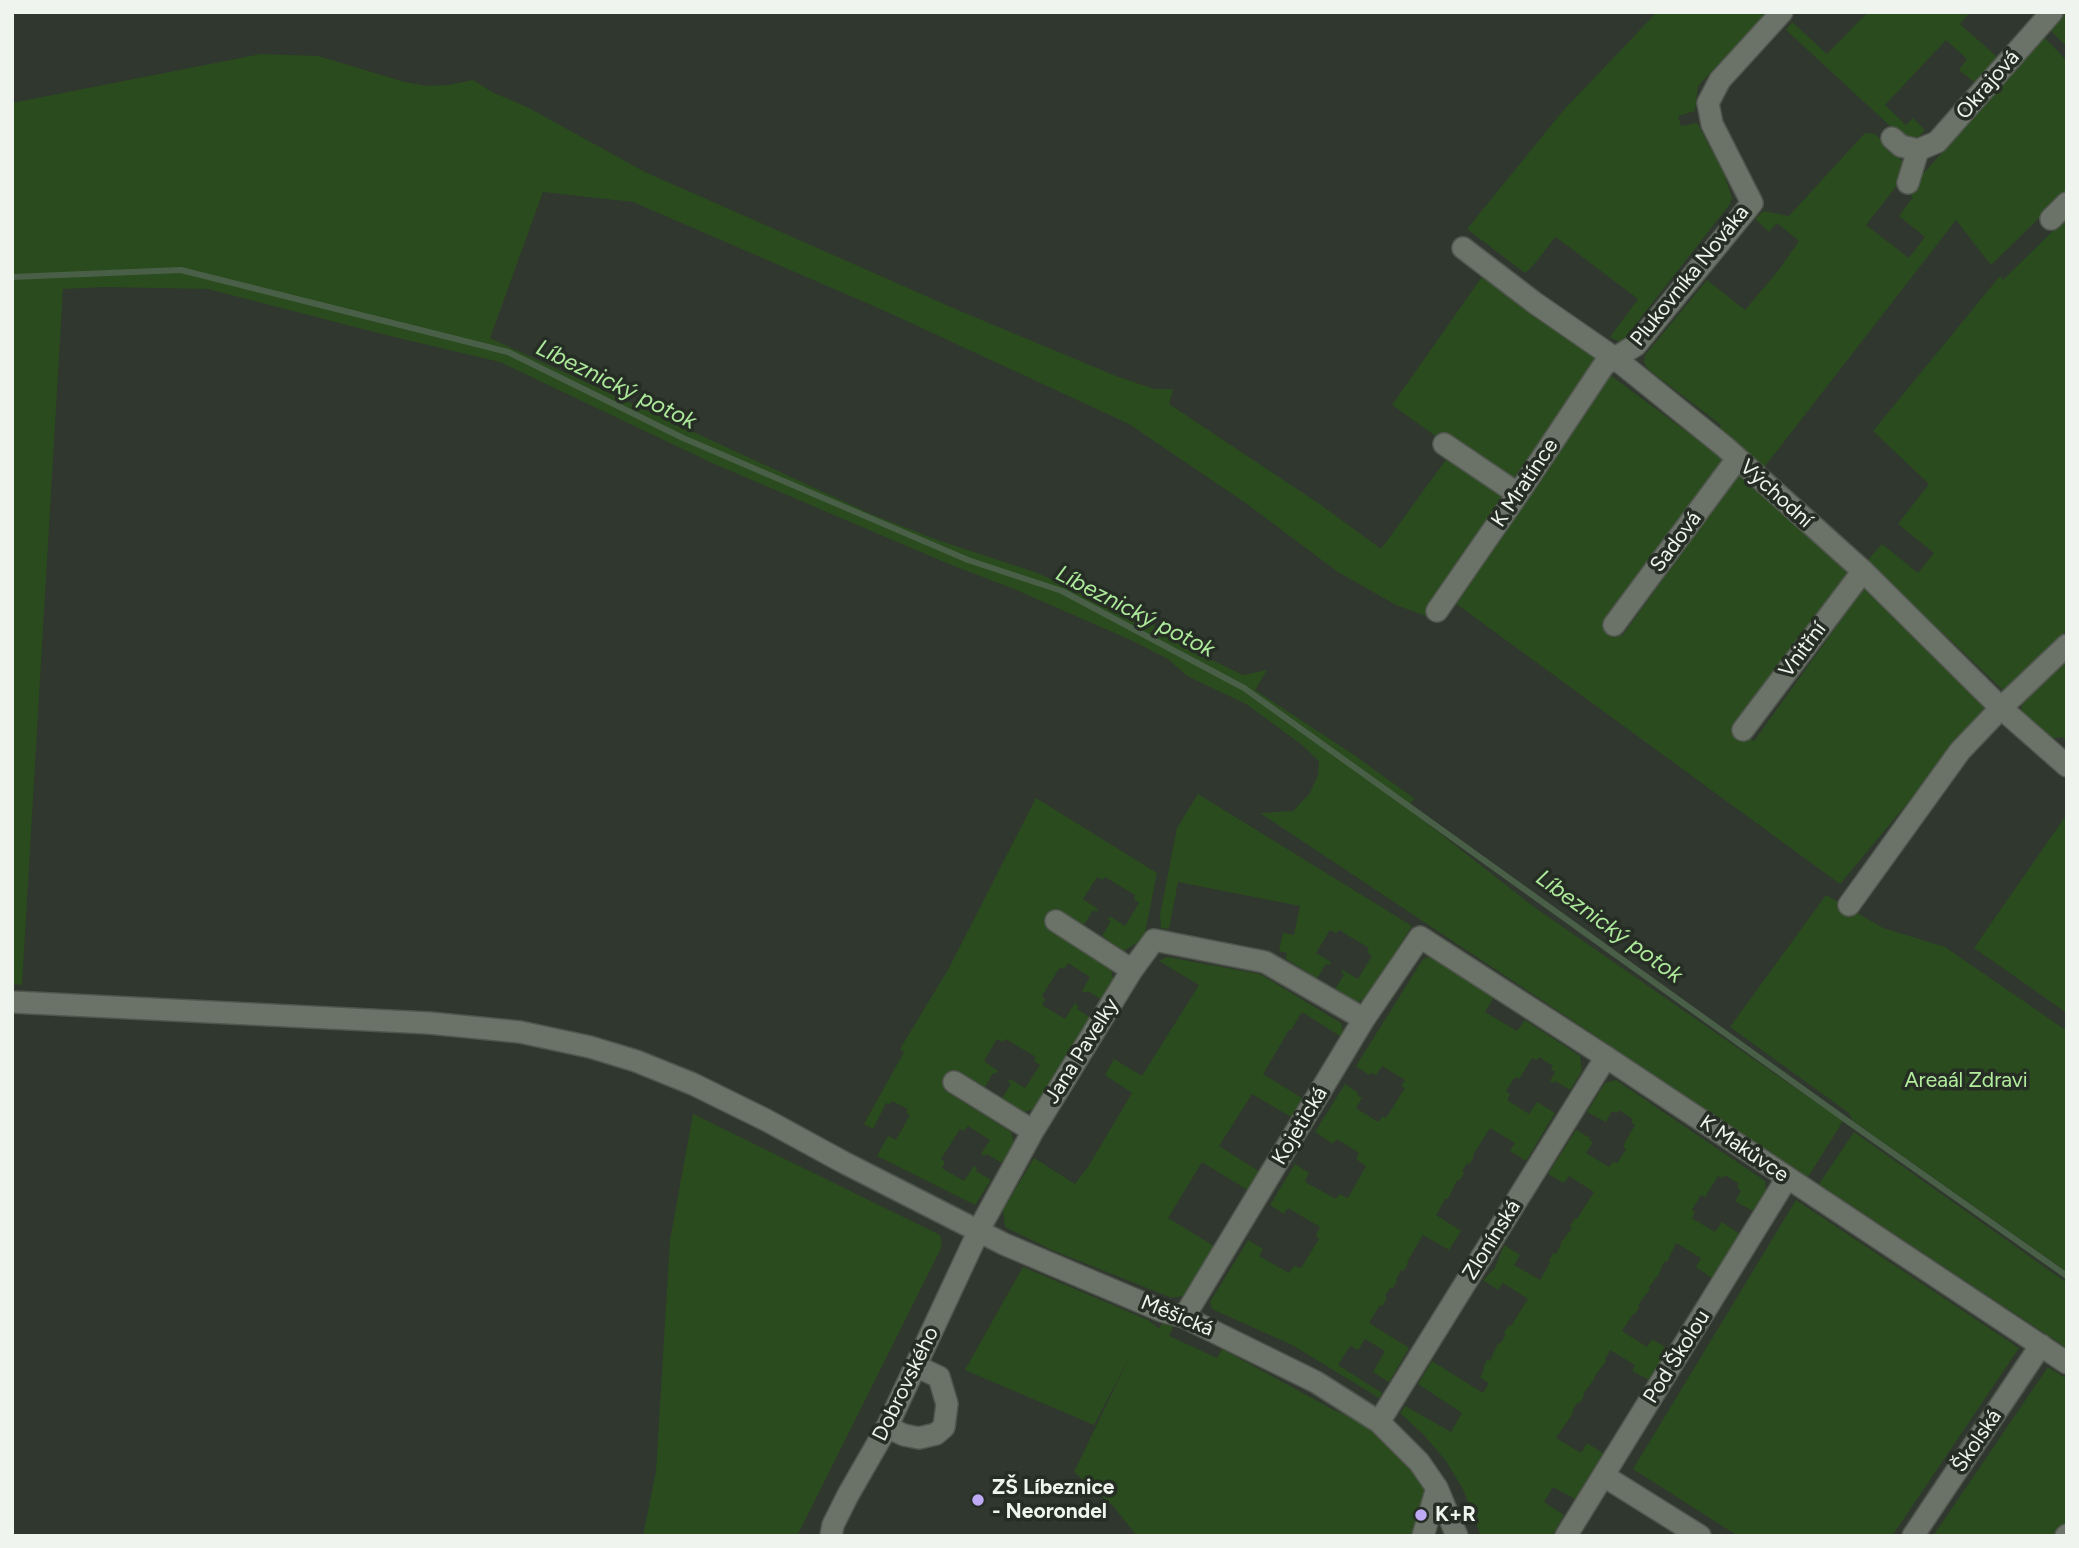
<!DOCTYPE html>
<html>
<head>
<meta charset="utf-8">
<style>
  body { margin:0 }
  #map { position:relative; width:2079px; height:1548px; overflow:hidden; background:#30372e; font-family:Figtree,sans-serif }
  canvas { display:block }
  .frame { position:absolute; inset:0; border:14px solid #eff4ee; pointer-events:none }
</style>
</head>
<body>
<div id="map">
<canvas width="2079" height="1548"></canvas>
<div class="frame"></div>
</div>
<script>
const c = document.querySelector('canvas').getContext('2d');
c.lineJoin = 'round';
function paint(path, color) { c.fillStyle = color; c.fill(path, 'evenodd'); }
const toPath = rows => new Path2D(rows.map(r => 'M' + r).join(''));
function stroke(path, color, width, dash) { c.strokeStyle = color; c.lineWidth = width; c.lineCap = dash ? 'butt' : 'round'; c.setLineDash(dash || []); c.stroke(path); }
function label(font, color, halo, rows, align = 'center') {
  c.font = font + ' Figtree,sans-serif'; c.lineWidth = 7; c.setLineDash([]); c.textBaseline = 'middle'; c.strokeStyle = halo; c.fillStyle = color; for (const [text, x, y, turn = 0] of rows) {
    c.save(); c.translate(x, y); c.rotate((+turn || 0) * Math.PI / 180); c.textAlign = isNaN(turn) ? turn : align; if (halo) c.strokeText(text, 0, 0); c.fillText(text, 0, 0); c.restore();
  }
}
const green = toPath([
  [1657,12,1768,12,1698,86,1695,111,1678,116,1681,126,1697,123,1724,173,1732,198,1730,204,1621,343,1610,337,1638,299,1572,249,1555,237,1537,261,1525,273,1467,229,1562,112],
  [1868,12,1970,12,1960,24,1997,57,1974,82,1959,70,1967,59,1946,40,1885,105,1906,125,1913,118,1925,130,1919,137,1911,139,1902,137,1786,30,1792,22,1827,54],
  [2064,12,2067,12,2067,47,2049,29],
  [2044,37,2067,61,2067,191,1991,265,1956,220,1762,470,1717,431,1721,425,1649,370,1644,363,1645,355,1707,280,1745,310,1778,271,1799,241,1777,223,1769,232,1755,219,1763,211,1789,216,1865,133,1875,134,1905,164,1902,179,1866,225,1909,258,1925,237,1899,216,1913,197,1910,194,1923,174],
  [261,54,318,56,405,82,427,86,449,85,473,80,492,92,527,107,645,172,960,311,1116,376,1154,389,1173,389,1169,404,1321,505,1381,549,1448,457,1508,502,1429,617,1396,605,1338,572,1247,504,1129,424,885,311,633,202,543,192,490,338,871,514,940,541,1035,572,1088,596,1131,611,1199,654,1243,675,1267,670,1255,690,1354,755,1415,799,1406,807,1534,907,1843,1121,1808,1177,1260,813,1293,811,1310,793,1318,775,1319,761,1301,744,1246,704,1187,676,1168,659,1133,641,1014,589,949,564,712,463,500,362,382,334,208,289,105,287,63,289,22,985,12,984,12,103],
  [2067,217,2067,630,2004,691,1867,561,1882,544,1918,573,1934,553,1898,524,1929,484,1873,431,2000,276,2003,280],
  [1484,274,1599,359,1513,479,1448,433,1441,440,1392,405],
  [1610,375,1725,460,1606,624,1622,636,1740,473,1852,572,1737,730,1754,741,1867,584,1991,703,1840,884,1451,600],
  [2067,656,2067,740,2063,737,2048,739,2021,711,2023,699],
  [1198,794,1412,926,1367,999,1355,1002,1335,989,1344,975,1341,972,1343,970,1358,979,1372,956,1367,952,1369,948,1339,930,1336,933,1330,930,1316,953,1331,962,1329,965,1326,964,1317,978,1286,959,1287,953,1279,951,1283,933,1294,935,1300,906,1178,882,1169,929,1161,928,1160,915,1177,828],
  [1036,798,1157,873,1144,938,1124,951,1102,936,1111,921,1108,920,1110,916,1125,926,1139,903,1134,899,1135,895,1105,877,1103,880,1097,877,1083,899,1098,909,1096,912,1093,910,1084,925,1056,908,1045,927,1111,969,1114,982,1102,1000,1088,991,1086,993,1082,991,1090,977,1068,963,1064,969,1060,967,1042,996,1045,999,1042,1005,1065,1019,1075,1003,1078,1006,1077,1009,1091,1018,1035,1109,1023,1112,1002,1098,1011,1084,1008,1082,1010,1079,1025,1088,1040,1065,1034,1061,1036,1057,1006,1039,1003,1042,997,1039,984,1061,998,1071,996,1074,993,1073,985,1087,956,1070,944,1090,1011,1132,1014,1143,1002,1163,987,1154,985,1156,981,1154,990,1140,968,1126,964,1131,960,1129,941,1159,945,1162,942,1168,964,1181,974,1166,977,1168,976,1171,991,1180,975,1205,877,1156,888,1136,896,1140,910,1115,906,1113,908,1109,892,1101,890,1104,886,1103,873,1129,864,1124,904,1052,900,1049,949,968],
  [2067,814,2067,1013,1974,948],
  [1826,895,1883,928,1945,947,2067,1031,2067,1272,1853,1121,1849,1113,1730,1027],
  [1433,956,1494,997,1485,1012,1517,1031,1525,1020,1580,1056,1582,1071,1570,1090,1555,1081,1554,1083,1550,1081,1555,1072,1551,1069,1553,1066,1539,1057,1537,1060,1532,1058,1519,1079,1515,1077,1506,1091,1510,1094,1507,1100,1529,1114,1537,1102,1555,1113,1526,1161,1510,1151,1515,1143,1490,1128,1473,1155,1474,1156,1470,1164,1467,1163,1462,1172,1464,1173,1459,1181,1457,1180,1448,1199,1446,1198,1436,1215,1461,1231,1449,1250,1423,1235,1407,1262,1408,1263,1404,1271,1401,1270,1396,1279,1397,1281,1393,1288,1390,1288,1385,1296,1387,1298,1382,1306,1380,1305,1369,1323,1409,1348,1389,1382,1373,1372,1385,1351,1365,1339,1358,1350,1350,1346,1338,1365,1382,1393,1379,1398,1294,1346,1212,1309,1210,1302,1248,1240,1263,1249,1259,1256,1289,1273,1294,1266,1301,1268,1319,1239,1316,1235,1320,1227,1288,1208,1284,1214,1270,1205,1295,1164,1309,1173,1305,1182,1336,1199,1339,1194,1348,1198,1366,1166,1356,1159,1359,1153,1337,1139,1333,1144,1315,1132,1345,1084,1358,1093,1357,1095,1362,1098,1356,1108,1378,1122,1383,1116,1386,1118,1405,1088,1401,1086,1405,1080,1382,1066,1376,1075,1371,1073,1369,1075,1356,1066,1423,959],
  [1167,957,1260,974,1341,1023,1344,1036,1343,1038,1302,1012,1291,1030,1289,1030,1263,1074,1305,1100,1293,1118,1252,1094,1219,1146,1260,1172,1249,1191,1202,1162,1168,1218,1214,1246,1183,1296,1172,1298,1052,1250,1005,1227,1003,1210,1034,1158,1075,1184,1088,1167,1132,1093,1105,1075,1114,1059,1142,1076,1199,985,1159,961],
  [1616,1080,1765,1181,1766,1191,1753,1211,1735,1201,1741,1191,1737,1187,1739,1184,1725,1175,1722,1178,1718,1176,1705,1197,1701,1195,1692,1210,1695,1212,1692,1218,1715,1232,1722,1222,1740,1234,1712,1278,1696,1267,1701,1258,1676,1243,1667,1262,1665,1261,1660,1270,1661,1271,1649,1287,1650,1289,1638,1305,1640,1306,1635,1314,1633,1314,1622,1331,1647,1347,1652,1339,1668,1349,1649,1380,1632,1371,1635,1365,1610,1350,1605,1359,1606,1361,1594,1377,1595,1378,1583,1394,1584,1396,1579,1404,1577,1403,1572,1412,1573,1413,1556,1438,1581,1453,1587,1443,1603,1453,1575,1499,1553,1487,1544,1502,1564,1515,1552,1536,1481,1536,1463,1489,1446,1461,1424,1435,1400,1413,1405,1406,1451,1432,1462,1413,1418,1384,1432,1361,1483,1393,1489,1383,1480,1377,1484,1370,1483,1368,1487,1360,1490,1361,1498,1343,1500,1344,1506,1335,1504,1333,1509,1325,1511,1326,1528,1299,1503,1283,1498,1290,1483,1280,1495,1268,1504,1245,1520,1255,1514,1265,1540,1280,1550,1263,1549,1261,1553,1253,1556,1254,1561,1245,1560,1244,1572,1228,1570,1226,1575,1218,1577,1219,1594,1192,1569,1176,1564,1183,1548,1174,1576,1130,1590,1138,1589,1140,1593,1142,1586,1153,1609,1167,1613,1162,1617,1163,1626,1149,1623,1146,1635,1125,1631,1122,1633,1119,1619,1110,1617,1113,1612,1111,1606,1122,1587,1112,1605,1083],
  [693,1114,940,1235,942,1246,797,1536,643,1536,656,1471,670,1240],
  [1854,1132,2067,1283,2067,1348,1819,1184],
  [1796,1200,2019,1348,1892,1536,1738,1536,1633,1469],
  [1023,1267,1148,1320,1159,1329,1164,1320,1174,1324,1169,1336,1217,1358,1222,1349,1332,1409,1373,1428,1425,1484,1427,1498,1422,1498,1413,1536,1137,1536,1113,1506,1074,1472,1130,1356,1094,1425,965,1370],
  [2048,1367,2067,1379,2067,1523,2058,1536,1933,1536]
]);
const stream = toPath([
  [12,277,181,270,508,352,683,438,968,560,1062,591,1244,688,1846,1120,2067,1276]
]);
const minor = toPath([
  [1892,138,1901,146,1918,150,1937,142,2052,12],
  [1908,183,1918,150],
  [2051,219,2067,203],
  [1463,248,1535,303,1616,359,1725,447,1863,571,2001,708,2067,766],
  [1444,444,1518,494],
  [1437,611,1518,494,1604,365,1636,345,1752,203,1712,124,1708,103,1720,80,1782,12],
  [1614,625,1737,459],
  [1743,730,1863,571],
  [1849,905,1960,751,2001,708,2067,645],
  [1056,921,1132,970],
  [12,1002,429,1023,520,1032,590,1047,636,1061,693,1084,766,1120,843,1162,1004,1244,1162,1311,1184,1317,1316,1382,1379,1422,1419,1462,1437,1488,1457,1536],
  [954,1082,1033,1131],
  [1184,1317,1364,1019,1420,937,1606,1057,2067,1363],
  [1379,1422,1606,1057],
  [887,1427,904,1435,919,1438,936,1434,944,1427,947,1404,939,1377,916,1366],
  [1604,1476,1700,1536],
  [831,1536,833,1525,848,1495,887,1427,982,1224,1033,1131,1132,970,1154,940,1265,962,1364,1019],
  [1423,1536,1437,1488],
  [1566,1536,1787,1178],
  [1913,1536,2041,1345],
  [2066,1536,2067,1535]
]);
const markers = [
  [978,1500,7,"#bea9f5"],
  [1421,1515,7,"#bea9f5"]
];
const streetNames = [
  ["Okrajová",1988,85,-49],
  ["Plukovníka Nováka",1690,276,-51],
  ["K Mratínce",1525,483,-56],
  ["Východní",1776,494,42],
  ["Sadová",1676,542,-53],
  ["Vnitřní",1803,650,-53],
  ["Jana Pavelky",1082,1051,-58],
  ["Kojetická",1300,1126,-59],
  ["K Makůvce",1744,1149,34],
  ["Zlonínská",1492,1240,-58],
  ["Měšická",1177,1316,22],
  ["Pod Školou",1677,1357,-58],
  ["Dobrovského",906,1384,-64],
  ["Školská",1977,1441,-56]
];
const parkNames = [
  ["Areaál Zdravi",1966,1081]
];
const poiNames = [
  ["ZŠ Líbeznice",992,1488],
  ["- Neorondel",992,1512],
  ["K+R",1435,1515]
];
const waterNames = [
  ["Líbeznický potok",616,385,26],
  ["Líbeznický potok",1135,612,27],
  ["Líbeznický potok",1609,927,36]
];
paint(green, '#2a4b1e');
stroke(stream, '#4a5f47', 6);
stroke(minor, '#50564e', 24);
stroke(minor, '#6b7368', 21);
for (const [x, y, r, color] of markers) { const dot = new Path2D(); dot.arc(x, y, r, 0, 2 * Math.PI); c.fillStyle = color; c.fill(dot); stroke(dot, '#262d24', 2.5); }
label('21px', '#eff4ee', '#262d24', streetNames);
label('21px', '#b1ed9d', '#262d24', parkNames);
label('bold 21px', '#eff4ee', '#262d24', poiNames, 'left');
label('italic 23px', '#aeea9b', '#262d24', waterNames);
</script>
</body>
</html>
